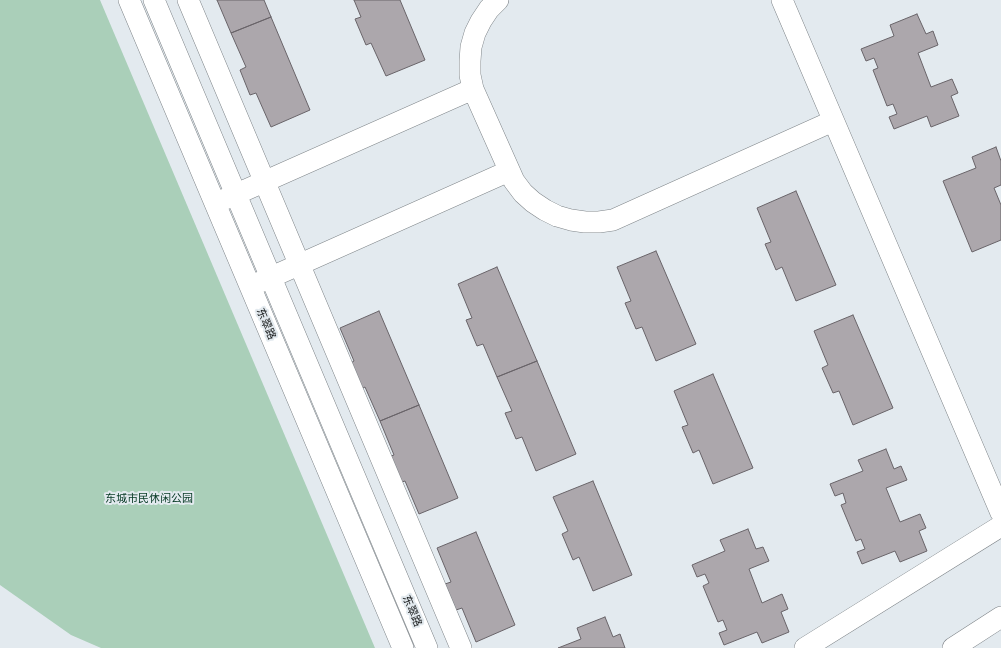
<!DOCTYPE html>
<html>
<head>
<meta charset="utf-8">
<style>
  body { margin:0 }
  canvas { display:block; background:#e3eaef }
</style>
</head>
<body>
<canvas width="1001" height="648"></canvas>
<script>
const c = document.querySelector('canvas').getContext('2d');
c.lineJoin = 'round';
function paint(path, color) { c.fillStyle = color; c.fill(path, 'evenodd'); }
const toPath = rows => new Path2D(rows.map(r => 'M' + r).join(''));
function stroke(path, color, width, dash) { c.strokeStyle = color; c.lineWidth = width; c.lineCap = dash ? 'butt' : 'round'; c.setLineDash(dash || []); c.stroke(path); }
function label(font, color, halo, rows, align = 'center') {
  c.font = font + ' Inter,"Noto Sans SC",sans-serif'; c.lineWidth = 4; c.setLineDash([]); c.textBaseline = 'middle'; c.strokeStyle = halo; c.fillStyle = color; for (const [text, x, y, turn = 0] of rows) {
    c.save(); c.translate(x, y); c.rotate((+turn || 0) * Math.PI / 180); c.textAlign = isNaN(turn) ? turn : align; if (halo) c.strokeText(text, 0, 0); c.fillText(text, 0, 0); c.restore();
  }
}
const green = toPath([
  [0,0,100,0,375,648,101,648,71,635,0,585]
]);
const building = toPath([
  [217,0,264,0,271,17,231,33,217,0],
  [354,0,400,0,425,60,386,76,371,43,366,45,355,19,361,17,354,0],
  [917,14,926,34,933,31,938,45,918,53,931,87,952,79,958,93,951,96,959,116,931,127,927,116,894,129,889,117,897,114,893,104,887,106,873,70,878,68,874,58,866,61,861,49,894,36,890,25,917,14],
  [271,17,310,110,271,127,256,93,250,95,240,70,246,67,231,33,271,17],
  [996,147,1001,161,1001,185,994,188,1001,205,1001,240,972,252,943,181,976,168,972,157,996,147],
  [796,191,836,285,796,301,782,267,776,270,765,244,771,242,757,208,796,191],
  [656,251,696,344,656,361,642,327,636,329,625,303,631,301,617,267,656,251],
  [497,267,537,361,497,377,483,344,477,346,466,320,472,318,458,284,497,267],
  [379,311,419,405,380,421,365,387,359,390,349,364,354,361,340,328,379,311],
  [853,315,893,408,853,425,839,391,833,393,822,368,828,365,814,331,853,315],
  [537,361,576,454,536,471,522,437,516,439,505,413,512,411,497,377,537,361],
  [713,374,753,468,713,484,699,450,693,453,682,427,688,425,674,391,713,374],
  [419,405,458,498,419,514,405,481,399,483,388,457,394,455,380,421,419,405],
  [886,449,894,469,901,466,907,480,886,488,900,522,920,514,926,528,919,531,927,551,900,562,895,551,862,564,857,552,865,549,861,539,856,541,841,505,846,503,843,493,835,496,830,484,863,471,858,460,886,449],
  [593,481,632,575,593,591,579,557,573,560,562,534,568,531,553,497,593,481],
  [748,529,756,549,763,547,769,561,749,569,762,603,782,594,788,609,781,612,789,632,762,643,757,632,724,645,719,633,727,630,723,620,718,622,703,586,709,583,705,574,697,577,692,565,725,551,720,540,748,529],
  [476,532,515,625,476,642,462,608,456,610,445,584,451,582,437,548,476,532],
  [605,617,613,637,620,634,625,648,558,648,581,639,577,628,605,617]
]);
const minor = toPath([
  [129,0,403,648],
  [154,0,427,648],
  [188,0,461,648],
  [498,0,489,9,481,21,475,33,471,47,470,61,470,75,473,89,514,181,523,193,533,202,545,210,557,216,571,220,585,222,599,222,613,220,833,121],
  [782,0,1001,513],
  [223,200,473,89],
  [258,283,509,171],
  [805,648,1001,526],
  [953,648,1001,617]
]);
const streetNames = [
  ["东翠路",266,324,67],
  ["东翠路",412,611,67]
];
const parkNames = [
  ["东城市民休闲公园",149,499]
];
paint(green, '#aacfb9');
paint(building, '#aca7ac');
stroke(building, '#696469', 1);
stroke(minor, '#7f8589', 22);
stroke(minor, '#fff', 21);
label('11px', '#191c1d', '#e3eaef', streetNames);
label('11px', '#043722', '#e3eaef', parkNames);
</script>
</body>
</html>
